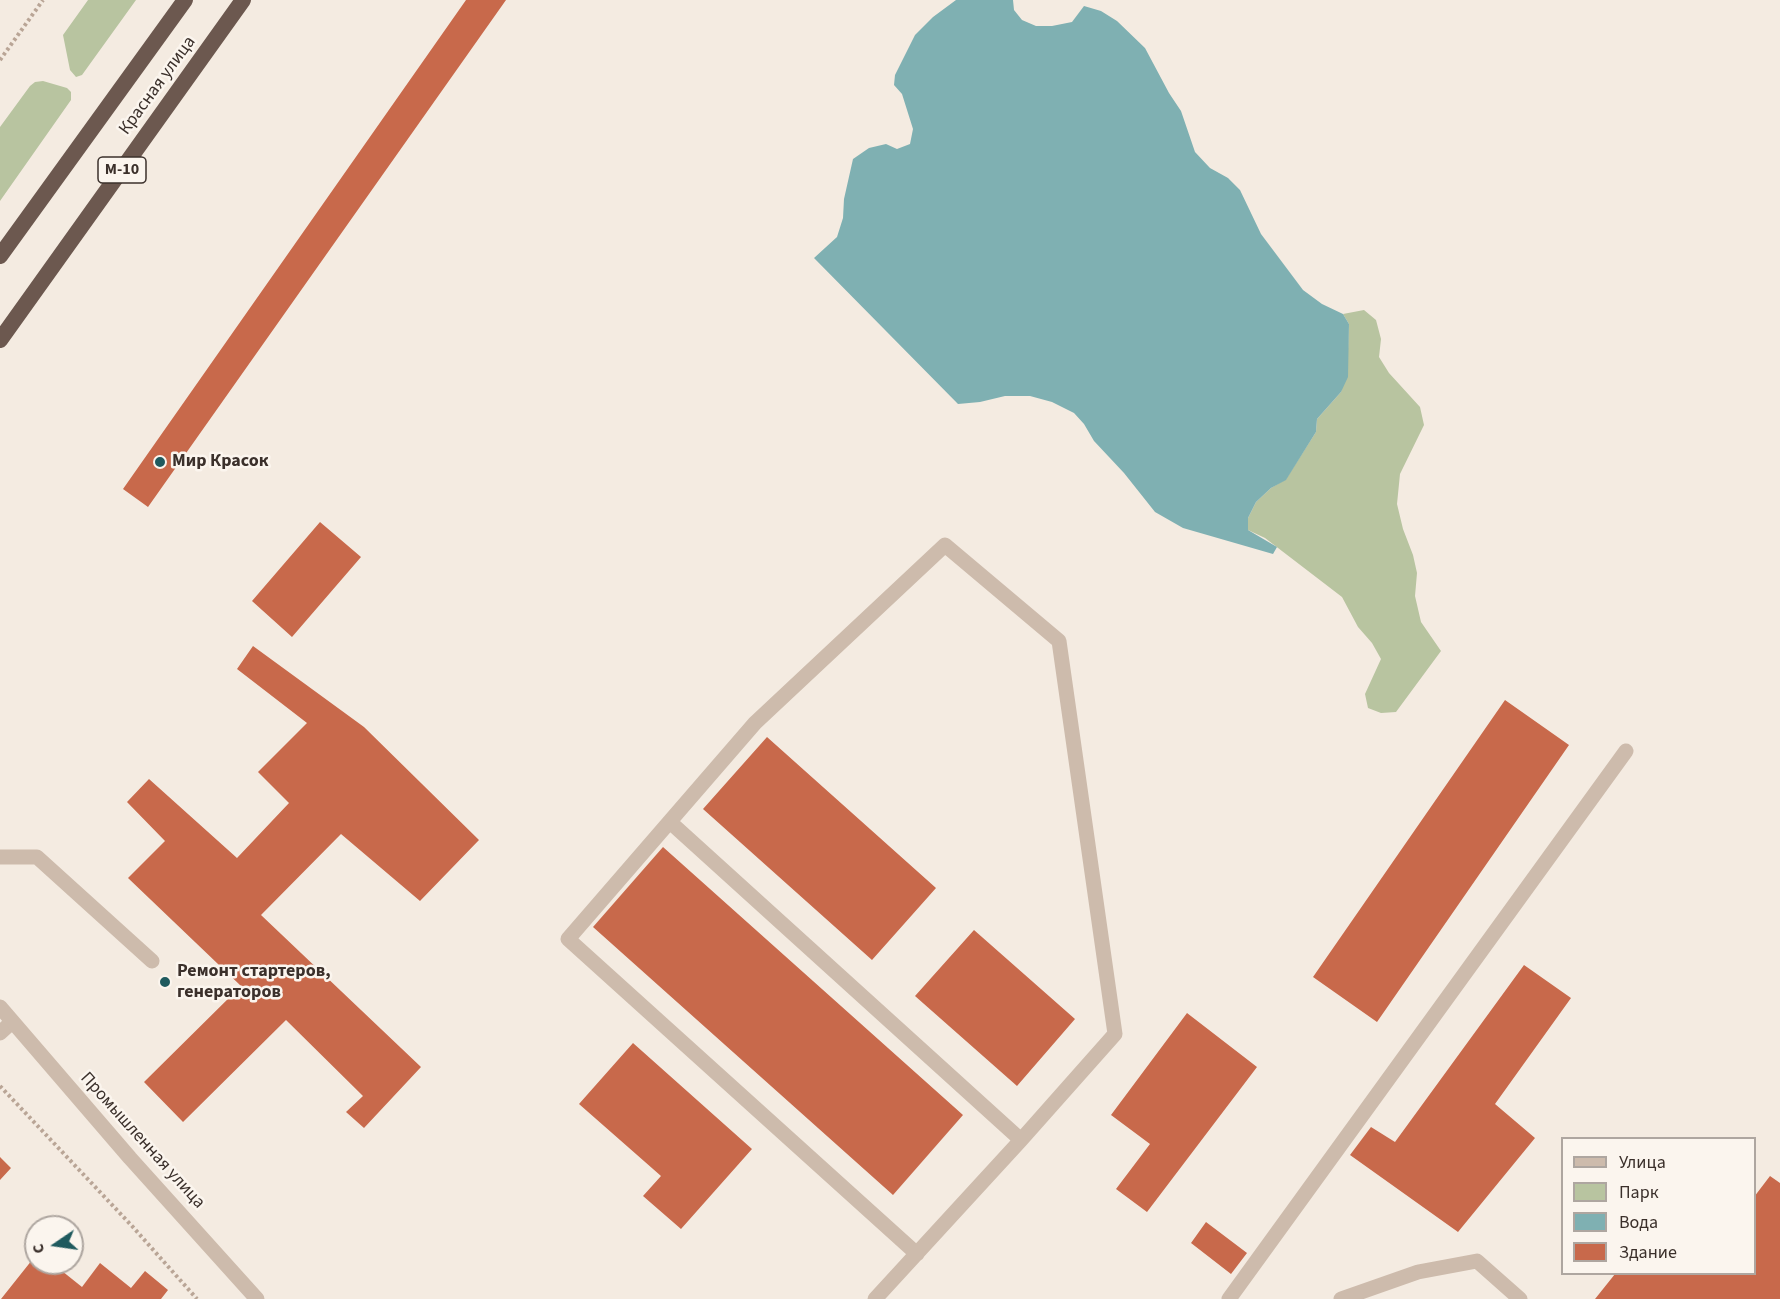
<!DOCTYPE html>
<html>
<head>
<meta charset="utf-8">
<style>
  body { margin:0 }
  #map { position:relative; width:1780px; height:1299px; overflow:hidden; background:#f4ebe1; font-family:"Source Sans 3",sans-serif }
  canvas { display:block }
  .legend { position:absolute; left:1561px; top:1137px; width:195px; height:138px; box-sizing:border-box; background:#fbf5ee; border:2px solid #aea6a0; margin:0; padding:8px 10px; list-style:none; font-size:18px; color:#3b302b }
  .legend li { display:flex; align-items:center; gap:12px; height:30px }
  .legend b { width:30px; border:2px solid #aea6a0 }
  .north { position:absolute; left:24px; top:1215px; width:60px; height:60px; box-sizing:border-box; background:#fbf5ee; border:2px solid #aea6a0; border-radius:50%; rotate:257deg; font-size:16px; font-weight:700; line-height:24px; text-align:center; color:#3b302b }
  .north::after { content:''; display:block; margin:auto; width:21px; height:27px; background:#1f5a5e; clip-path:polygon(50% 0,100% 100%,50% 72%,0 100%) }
</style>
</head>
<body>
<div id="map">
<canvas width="1780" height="1299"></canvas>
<ul class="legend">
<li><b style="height:8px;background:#cdbbac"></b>Улица</li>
<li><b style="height:16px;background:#b8c4a0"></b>Парк</li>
<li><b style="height:16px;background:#7fb0b2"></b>Вода</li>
<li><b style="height:16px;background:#c8694b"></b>Здание</li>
</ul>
<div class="north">С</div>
</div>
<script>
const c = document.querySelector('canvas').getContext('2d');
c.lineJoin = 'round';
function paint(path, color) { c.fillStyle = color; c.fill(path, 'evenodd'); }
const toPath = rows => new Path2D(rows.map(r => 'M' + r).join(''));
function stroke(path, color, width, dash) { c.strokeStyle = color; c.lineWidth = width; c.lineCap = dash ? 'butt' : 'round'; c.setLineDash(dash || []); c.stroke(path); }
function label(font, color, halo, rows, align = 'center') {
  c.font = font + ' "Source Sans 3",sans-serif'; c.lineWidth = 5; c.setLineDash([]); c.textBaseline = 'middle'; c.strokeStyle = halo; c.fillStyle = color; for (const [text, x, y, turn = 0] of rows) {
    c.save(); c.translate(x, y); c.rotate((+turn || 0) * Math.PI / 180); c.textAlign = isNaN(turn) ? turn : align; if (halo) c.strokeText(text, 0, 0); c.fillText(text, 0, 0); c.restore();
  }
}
const green = toPath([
  [88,0,136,0,82,75,76,77,70,70,63,35],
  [43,81,67,88,71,92,71,100,0,201,0,127,30,86,35,82],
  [1364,310,1376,320,1381,339,1379,357,1389,373,1420,407,1424,425,1400,474,1397,504,1403,529,1413,555,1417,573,1415,596,1421,622,1441,651,1396,712,1381,713,1368,708,1365,694,1381,659,1372,643,1358,627,1342,597,1265,538,1248,530,1248,518,1256,502,1271,488,1286,479,1316,432,1317,419,1341,392,1348,349,1349,324,1343,314]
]);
const water = toPath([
  [956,0,1013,0,1014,10,1022,20,1036,26,1052,26,1072,22,1084,6,1101,11,1117,21,1145,48,1169,93,1181,111,1195,152,1210,168,1228,178,1240,190,1261,234,1303,290,1322,304,1343,314,1349,324,1348,377,1341,392,1317,419,1316,432,1286,480,1271,488,1256,502,1248,518,1248,530,1277,547,1273,554,1183,528,1155,512,1124,473,1094,441,1084,424,1074,413,1052,402,1030,396,1005,396,980,402,958,404,814,258,837,237,843,218,844,199,853,159,869,148,886,144,897,149,910,144,913,129,902,94,894,85,895,75,915,35,933,17]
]);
const building = toPath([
  [466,0,506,0,148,507,123,489],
  [320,522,361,557,292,637,252,601],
  [253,646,364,727,479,840,420,901,341,834,261,915,421,1067,364,1128,346,1112,363,1096,286,1020,183,1122,144,1082,241,986,128,878,165,841,127,802,149,779,237,858,289,803,258,772,307,723,237,669],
  [1505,700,1569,745,1377,1022,1313,977],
  [767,737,936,888,872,960,703,809],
  [663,847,963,1115,893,1195,593,927],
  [974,930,1075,1019,1017,1086,915,996],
  [1524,965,1571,998,1495,1104,1535,1138,1458,1232,1350,1155,1371,1127,1395,1142],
  [1187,1013,1257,1067,1147,1212,1116,1189,1150,1144,1111,1115],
  [633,1043,752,1149,681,1229,643,1196,661,1176,579,1104],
  [0,1157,11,1168,0,1180],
  [1770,1176,1780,1183,1780,1299,1595,1299,1615,1274,1754,1274,1754,1197],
  [1206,1222,1247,1253,1231,1274,1191,1243],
  [36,1255,36,1263,52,1263,82,1287,100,1263,131,1288,145,1271,168,1290,161,1299,1,1299]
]);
const path = toPath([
  [0,60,43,0],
  [0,1086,132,1226,197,1299]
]);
const service = toPath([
  [670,822,1021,1140],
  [0,857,37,857,152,961],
  [0,1033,12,1022],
  [875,1299,1021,1140,1115,1034,1059,641,945,545,755,723,568,939,917,1254],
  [1229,1299,1626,751],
  [1341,1299,1418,1272,1477,1261,1520,1299]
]);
const minor = toPath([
  [0,1007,130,1158,257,1299]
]);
const trunk = toPath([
  [0,256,185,0],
  [0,340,243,0]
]);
const markers = [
  [160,462,6,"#1f5a5e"],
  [165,982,6,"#1f5a5e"]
];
const shields = [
  [122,170,48]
];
const shieldNames = [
  ["М-10",122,170]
];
const streetNames = [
  ["Красная улица",158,86,-54],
  ["Промышленная улица",142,1141,48]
];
const poiNames = [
  ["Мир Красок",172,462],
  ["Ремонт стартеров,",177,972],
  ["генераторов",177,993]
];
paint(green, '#b8c4a0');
paint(water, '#7fb0b2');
paint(building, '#c8694b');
stroke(path, '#b9a596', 4, [3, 3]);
stroke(service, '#cdbbac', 15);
stroke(minor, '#cdbbac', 15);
stroke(trunk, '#6c584f', 16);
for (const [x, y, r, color] of markers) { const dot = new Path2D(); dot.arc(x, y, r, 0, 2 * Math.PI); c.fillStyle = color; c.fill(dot); stroke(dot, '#fbf5ee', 2); }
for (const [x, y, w] of shields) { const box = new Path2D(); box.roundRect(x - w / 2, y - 13, w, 26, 4.5); c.fillStyle = '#fbf5ee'; c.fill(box); stroke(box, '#3b302b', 1.5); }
label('bold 16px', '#3b302b', null, shieldNames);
label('18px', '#3b302b', '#fbf5ee', streetNames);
label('bold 18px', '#3b302b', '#fbf5ee', poiNames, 'left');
</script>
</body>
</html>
